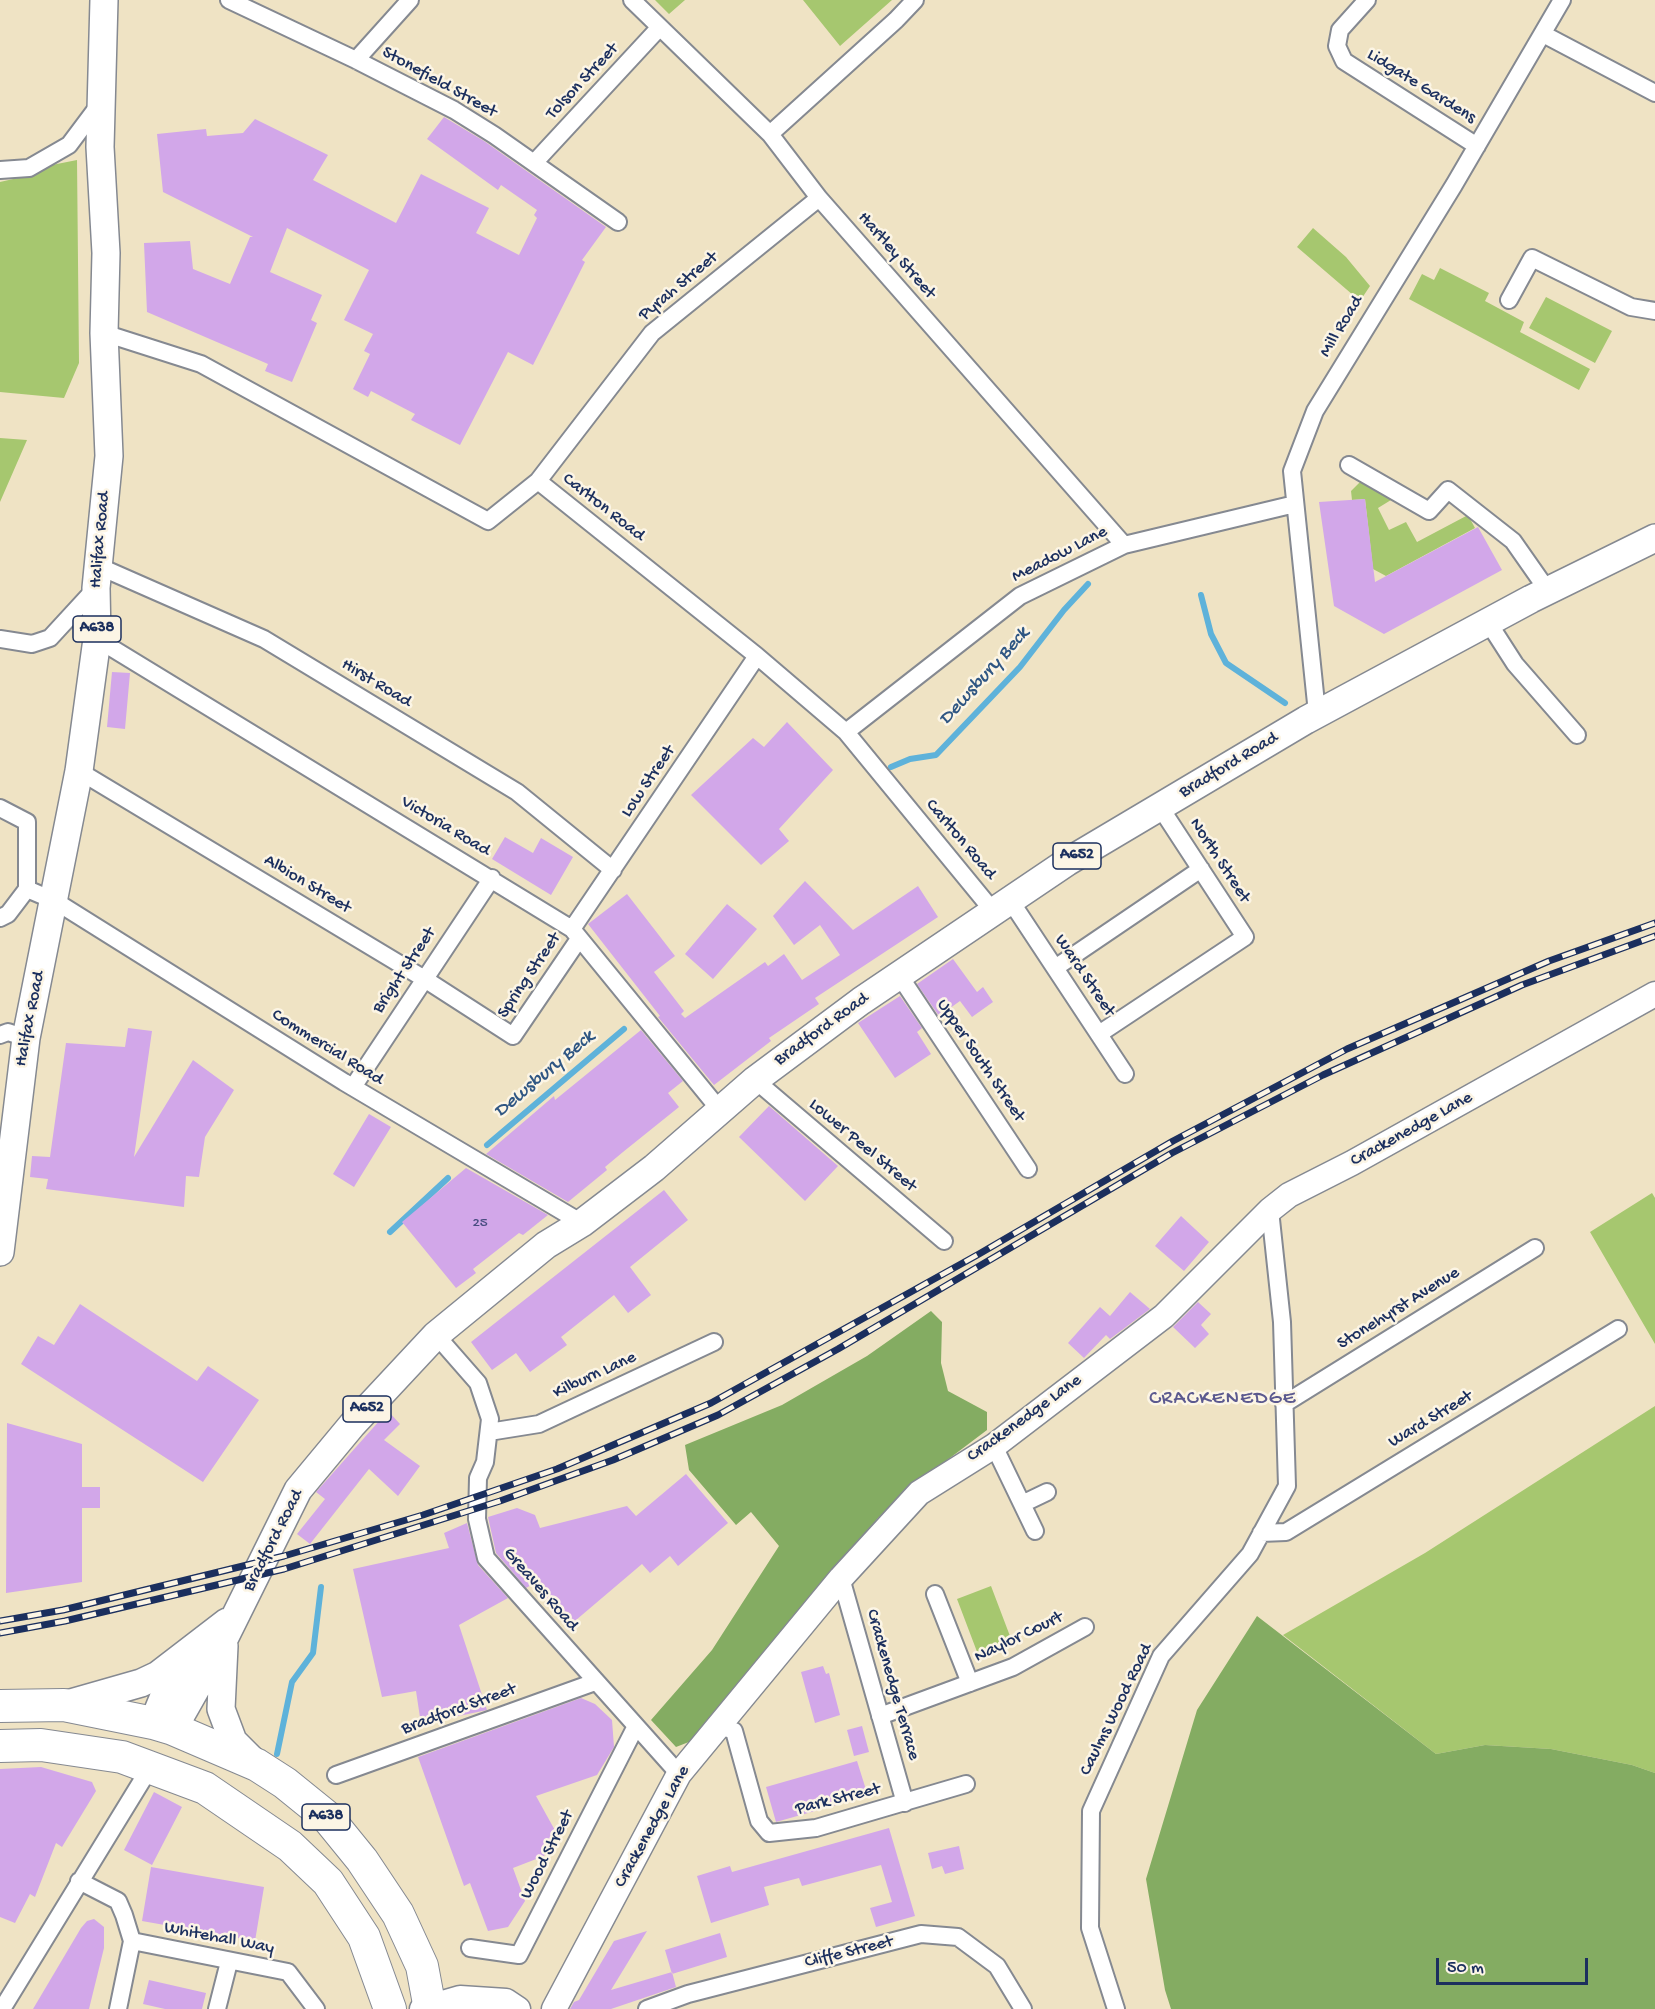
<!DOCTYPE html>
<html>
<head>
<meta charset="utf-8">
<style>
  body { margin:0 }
  #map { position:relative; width:1655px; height:2009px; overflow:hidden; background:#efe3c4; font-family:"Gochi Hand",sans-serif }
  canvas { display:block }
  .scale { position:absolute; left:1436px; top:1958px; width:152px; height:27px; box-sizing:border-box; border:3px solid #1b2f5e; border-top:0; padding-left:8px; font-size:18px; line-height:21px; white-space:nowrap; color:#1b2f5e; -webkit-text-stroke:4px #fcf5e5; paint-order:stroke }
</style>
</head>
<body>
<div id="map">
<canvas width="1655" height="2009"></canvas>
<div class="scale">50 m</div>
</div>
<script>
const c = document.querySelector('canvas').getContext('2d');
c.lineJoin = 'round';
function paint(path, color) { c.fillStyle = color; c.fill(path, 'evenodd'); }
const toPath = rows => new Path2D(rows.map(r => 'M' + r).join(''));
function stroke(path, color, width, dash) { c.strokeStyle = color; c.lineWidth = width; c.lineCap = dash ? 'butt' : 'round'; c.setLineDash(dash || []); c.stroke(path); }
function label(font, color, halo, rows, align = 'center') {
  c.font = font + ' "Gochi Hand",sans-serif'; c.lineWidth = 5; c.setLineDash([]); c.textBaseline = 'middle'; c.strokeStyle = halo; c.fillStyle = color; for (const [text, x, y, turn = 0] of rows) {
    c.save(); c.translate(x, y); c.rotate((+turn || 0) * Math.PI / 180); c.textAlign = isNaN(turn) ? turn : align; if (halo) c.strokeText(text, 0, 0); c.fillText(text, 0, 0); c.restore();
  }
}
const green = toPath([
  [655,0,685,0,669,14],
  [803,0,892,0,840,46],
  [77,160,79,363,64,398,0,392,0,182,22,177,52,165],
  [1313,228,1346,257,1370,286,1360,301,1297,247],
  [1440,268,1489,293,1485,301,1524,322,1520,332,1590,369,1579,390,1409,299,1422,274,1434,280],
  [1546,297,1612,331,1595,363,1529,328],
  [0,438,27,440,0,502],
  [1360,482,1391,500,1378,508,1389,530,1406,522,1417,542,1468,515,1475,528,1386,576,1373,569,1365,499,1352,500,1351,491],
  [1652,1193,1655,1198,1655,1344,1590,1232],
  [1655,1406,1655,1773,1632,1765,1551,1749,1485,1745,1436,1754,1283,1635,1425,1553],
  [991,1586,1013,1644,979,1657,957,1599]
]);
const forest = toPath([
  [931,1311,942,1322,941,1363,948,1391,987,1412,987,1430,926,1476,878,1518,694,1740,676,1747,651,1720,712,1650,779,1546,751,1512,736,1525,689,1470,685,1445,782,1405,867,1356],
  [1257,1616,1436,1754,1485,1745,1551,1749,1632,1765,1655,1773,1655,2009,1171,2009,1165,1990,1146,1879,1197,1710]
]);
const stream = toPath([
  [1201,595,1211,634,1226,663,1285,703],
  [891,767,910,759,936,755,1020,667,1064,610,1088,584],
  [487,1145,624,1029],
  [390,1232,448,1178],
  [277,1754,292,1682,313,1653,321,1587]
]);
const building = toPath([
  [444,117,484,141,606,227,582,260,585,262,533,365,508,352,460,445,411,420,415,414,371,391,368,397,353,389,370,354,364,351,373,334,344,320,369,270,287,228,270,272,322,295,311,320,317,323,292,382,265,371,268,364,147,312,144,243,190,241,193,269,230,284,250,237,253,237,163,192,157,134,206,129,207,136,243,133,255,119,328,155,313,180,396,223,421,174,489,208,476,233,519,255,537,218,534,215,537,210,501,185,498,190,427,139],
  [1365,499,1375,582,1478,527,1502,570,1384,634,1334,606,1319,502],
  [112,672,130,673,125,729,107,727],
  [787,722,833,770,779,829,789,841,761,865,691,795,753,738,764,747],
  [505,837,533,853,541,838,573,857,551,895,492,859],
  [805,881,853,930,918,886,938,917,815,998,819,1004,769,1038,771,1041,714,1085,658,1017,660,1016,588,924,627,894,675,956,654,972,684,1011,681,1014,685,1018,765,962,768,966,784,954,802,980,840,955,820,925,794,945,773,916],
  [727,904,757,929,713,979,685,954],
  [953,959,977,992,983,987,993,1002,972,1017,960,1001,939,1016,917,984],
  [900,996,922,1028,917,1032,931,1054,895,1078,858,1023],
  [128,1028,152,1031,134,1157,193,1060,234,1090,205,1137,199,1177,186,1176,184,1207,46,1189,48,1179,30,1177,32,1156,50,1157,66,1043,125,1047],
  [641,1030,683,1081,668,1093,679,1107,623,1152,605,1167,607,1170,568,1202,486,1154,554,1096,555,1100],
  [769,1106,838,1166,805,1201,739,1137],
  [369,1114,391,1127,354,1187,333,1174],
  [466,1168,548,1215,523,1235,519,1233,473,1269,476,1273,456,1288,402,1222],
  [664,1190,688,1220,630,1267,651,1295,628,1313,614,1295,561,1337,567,1345,530,1372,516,1353,492,1370,471,1342],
  [1181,1216,1209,1242,1184,1271,1155,1246],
  [1130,1292,1150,1309,1110,1339,1106,1335,1084,1358,1068,1343,1100,1307,1110,1316],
  [1198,1302,1211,1314,1201,1325,1209,1334,1195,1348,1173,1327],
  [80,1304,197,1381,208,1366,259,1400,203,1482,21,1364,38,1336,54,1345],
  [388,1411,400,1424,384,1440,420,1466,398,1496,369,1469,310,1544,297,1534,325,1499,316,1492],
  [7,1423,82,1444,82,1487,100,1487,100,1508,82,1508,82,1582,6,1593],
  [686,1474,728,1523,678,1566,670,1556,650,1573,642,1564,569,1626,533,1584,526,1588,496,1553,488,1517,517,1508,535,1515,540,1528,627,1506,636,1516],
  [467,1523,478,1565,508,1598,459,1625,487,1710,421,1724,416,1691,382,1697,353,1569,449,1548,444,1533],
  [823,1666,826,1674,829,1673,840,1715,815,1723,801,1672],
  [581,1698,595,1704,612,1720,614,1747,597,1775,536,1796,557,1834,544,1856,513,1868,525,1901,508,1927,488,1931,470,1883,464,1886,418,1757],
  [862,1726,869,1752,854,1756,847,1730],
  [857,1761,868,1796,776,1822,766,1787],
  [41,1767,92,1782,96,1791,62,1847,56,1843,35,1897,30,1894,15,1923,0,1917,0,1769],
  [154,1792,182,1807,152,1865,124,1850],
  [889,1828,915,1916,876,1927,870,1908,892,1902,881,1865,802,1886,799,1878,764,1887,769,1905,711,1923,697,1876,730,1866,732,1872],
  [959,1846,964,1869,945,1874,942,1866,932,1869,928,1853],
  [151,1867,264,1887,255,1941,142,1921],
  [94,1919,104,1927,104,1948,89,2009,33,2009,81,1928,87,1921],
  [647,1931,611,1990,672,1972,676,1987,611,2009,570,2009,574,2002,579,2000,614,1941],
  [720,1933,727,1957,672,1974,665,1950],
  [149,1980,206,1993,202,2009,165,2009,143,2004]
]);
const street = toPath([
  [229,0,356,60,454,110,494,135,618,222],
  [632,0,770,134,819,198,1124,545],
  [1367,0,1340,30,1337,46,1344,61,1477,146],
  [1543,34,1655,93],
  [356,60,410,0],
  [770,134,896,20,915,0],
  [534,163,660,27],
  [0,170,29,168,69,145,99,105],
  [1509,300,1532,258,1631,307,1655,311],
  [104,333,201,364,488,521,538,481,757,656,846,732,993,911],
  [1349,465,1429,511,1448,490,1513,541,1548,591],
  [538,481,652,333,819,198],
  [98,566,264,639,517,792,613,870],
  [1488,622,1515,664,1577,735],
  [0,639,32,644,50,638,96,588],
  [97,639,572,929,719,1109],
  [1317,713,1292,471,1315,411,1454,185,1562,0],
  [846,732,1020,596,1124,545,1295,504],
  [79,771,423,978,513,1036,579,939],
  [0,808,27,822,27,889,8,914,0,918],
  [27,889,55,901,344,1082,582,1223],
  [1010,900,1125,1074],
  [572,929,757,656],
  [1055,968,1201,869],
  [899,975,1028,1169],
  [1099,1034,1245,937,1160,807],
  [0,1035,8,1032,26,1038],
  [755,1080,944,1241],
  [353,1087,492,878],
  [436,1335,478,1383,490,1419,485,1462,478,1478,477,1519,486,1558,679,1774],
  [1284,1404,1535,1248],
  [489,1432,539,1424,714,1342],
  [994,1446,1035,1531],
  [1022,1504,1047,1492],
  [1261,1533,1286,1532,1618,1329],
  [841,1578,905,1803],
  [935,1594,970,1683],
  [880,1716,1013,1667,1085,1627],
  [718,1725,734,1731,759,1821,769,1833,816,1828,966,1784],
  [336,1775,595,1682],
  [79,1881,118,1901,124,1915,132,1941,118,2009],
  [132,1941,288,1972,316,2009],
  [470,1948,519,1955,635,1728],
  [2,2009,151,1766],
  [217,2009,229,1962],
  [647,2009,688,1994,921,1934,958,1937,997,1966,1023,2009],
  [1116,2009,1090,1928,1091,1811,1161,1656,1250,1554,1287,1486,1282,1322,1270,1210]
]);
const secondary = toPath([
  [422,2009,460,1998,506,2001,518,2009],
  [554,2009,679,1774,841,1578,919,1493,994,1446,1164,1316,1270,1210,1289,1195,1352,1163,1655,994]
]);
const primary = toPath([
  [0,1252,26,1038,79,771,97,639,96,588,109,456,104,333,106,253,100,147,104,0],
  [224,1646,221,1709,233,1741,256,1764],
  [64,1705,141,1683,158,1675,227,1622],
  [153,1723,162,1701,191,1661],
  [173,1729,224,1639,298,1490,352,1425,436,1335,546,1245,582,1223,654,1168,755,1080,861,1001,1067,862,1306,720,1531,599,1655,538]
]);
const highway = toPath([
  [0,1706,64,1705,153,1723,173,1729,257,1765,285,1783,327,1817,362,1860,398,1914,422,1966,430,2009],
  [0,1746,41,1745,122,1757,205,1788,290,1846,328,1882,364,1937,390,2009]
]);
const rail = toPath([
  [0,1621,63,1610,284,1556,423,1515,557,1469,711,1403,979,1254,1173,1141,1347,1049,1549,961,1655,923],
  [0,1633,65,1621,284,1569,500,1501,613,1460,718,1415,838,1349,1172,1153,1323,1075,1522,985,1655,936]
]);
const numberNames = [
  ["25",480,1224]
];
const shields = [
  [97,629,48],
  [1077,856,48],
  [367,1409,48],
  [326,1817,48]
];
const shieldNames = [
  ["A638",97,629],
  ["A652",1077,856],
  ["A652",367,1409],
  ["A638",326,1817]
];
const streetNames = [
  ["Tolson Street",583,82,-47],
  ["Stonefield Street",439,83,29],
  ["Lidgate Gardens",1421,87,32],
  ["Hartley Street",896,256,49],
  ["Pyrah Street",679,287,-40],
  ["Mill Road",1342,327,-59],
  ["Carlton Road",603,508,38],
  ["Halifax Road",101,540,-85],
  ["Meadow Lane",1060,555,-27],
  ["Hirst Road",376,684,31],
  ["Bradford Road",1229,766,-31],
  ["Low Street",649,782,-56],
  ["Victoria Road",445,827,31],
  ["Carlton Road",960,840,50],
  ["North Street",1219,861,57],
  ["Albion Street",307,885,31],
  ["Bright Street",405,971,-56],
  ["Spring Street",530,976,-56],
  ["Ward Street",1084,976,56],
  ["Halifax Road",31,1019,-79],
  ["Bradford Road",822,1030,-36],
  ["Commercial Road",327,1048,32],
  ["Upper South Street",980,1061,56],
  ["Crackenedge Lane",1412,1130,-29],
  ["Lower Peel Street",862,1146,40],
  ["Stonehyrst Avenue",1399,1309,-32],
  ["Kilburn Lane",595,1376,-25],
  ["Crackenedge Lane",1025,1419,-36],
  ["Ward Street",1431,1420,-31],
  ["Bradford Road",274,1541,-63],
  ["Greaves Road",540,1590,49],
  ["Naylor Court",1019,1638,-26],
  ["Crackenedge Terrace",892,1685,74],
  ["Bradford Street",459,1710,-20],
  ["Caulms Wood Road",1117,1710,-64],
  ["Park Street",838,1800,-14],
  ["Crackenedge Lane",653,1827,-61],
  ["Wood Street",548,1855,-63],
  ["Whitehall Way",219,1939,11],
  ["Cliffe Street",849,1953,-14]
];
const waterNames = [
  ["Dewsbury Beck",985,677,-48],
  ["Dewsbury Beck",545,1075,-40]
];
const neighbourhoodNames = [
  ["CRACKENEDGE",1223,1400]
];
paint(green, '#a6c76f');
paint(forest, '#84ac62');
stroke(stream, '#5eb2da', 6);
paint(building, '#d2a7e9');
stroke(street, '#858991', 20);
stroke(secondary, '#858991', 27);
stroke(primary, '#858991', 30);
stroke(highway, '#858991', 34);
stroke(street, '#fff', 16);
stroke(secondary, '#fff', 24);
stroke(primary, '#fff', 27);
stroke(highway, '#fff', 32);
stroke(rail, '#1b2f5e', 7);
stroke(rail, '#fcf5e5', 4.5, [14]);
label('15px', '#494d81', null, numberNames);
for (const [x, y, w] of shields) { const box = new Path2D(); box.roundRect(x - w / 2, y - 13, w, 26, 4.5); c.fillStyle = '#fcf5e5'; c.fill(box); stroke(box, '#1b2f5e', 1.5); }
label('bold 16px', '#1b2f5e', null, shieldNames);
label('18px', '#1b2f5e', '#fcf5e5', streetNames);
label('italic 20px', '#2f5683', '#fcf5e5', waterNames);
c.letterSpacing = '1.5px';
label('20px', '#5b598f', '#fcf5e5', neighbourhoodNames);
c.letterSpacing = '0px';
</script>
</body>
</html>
